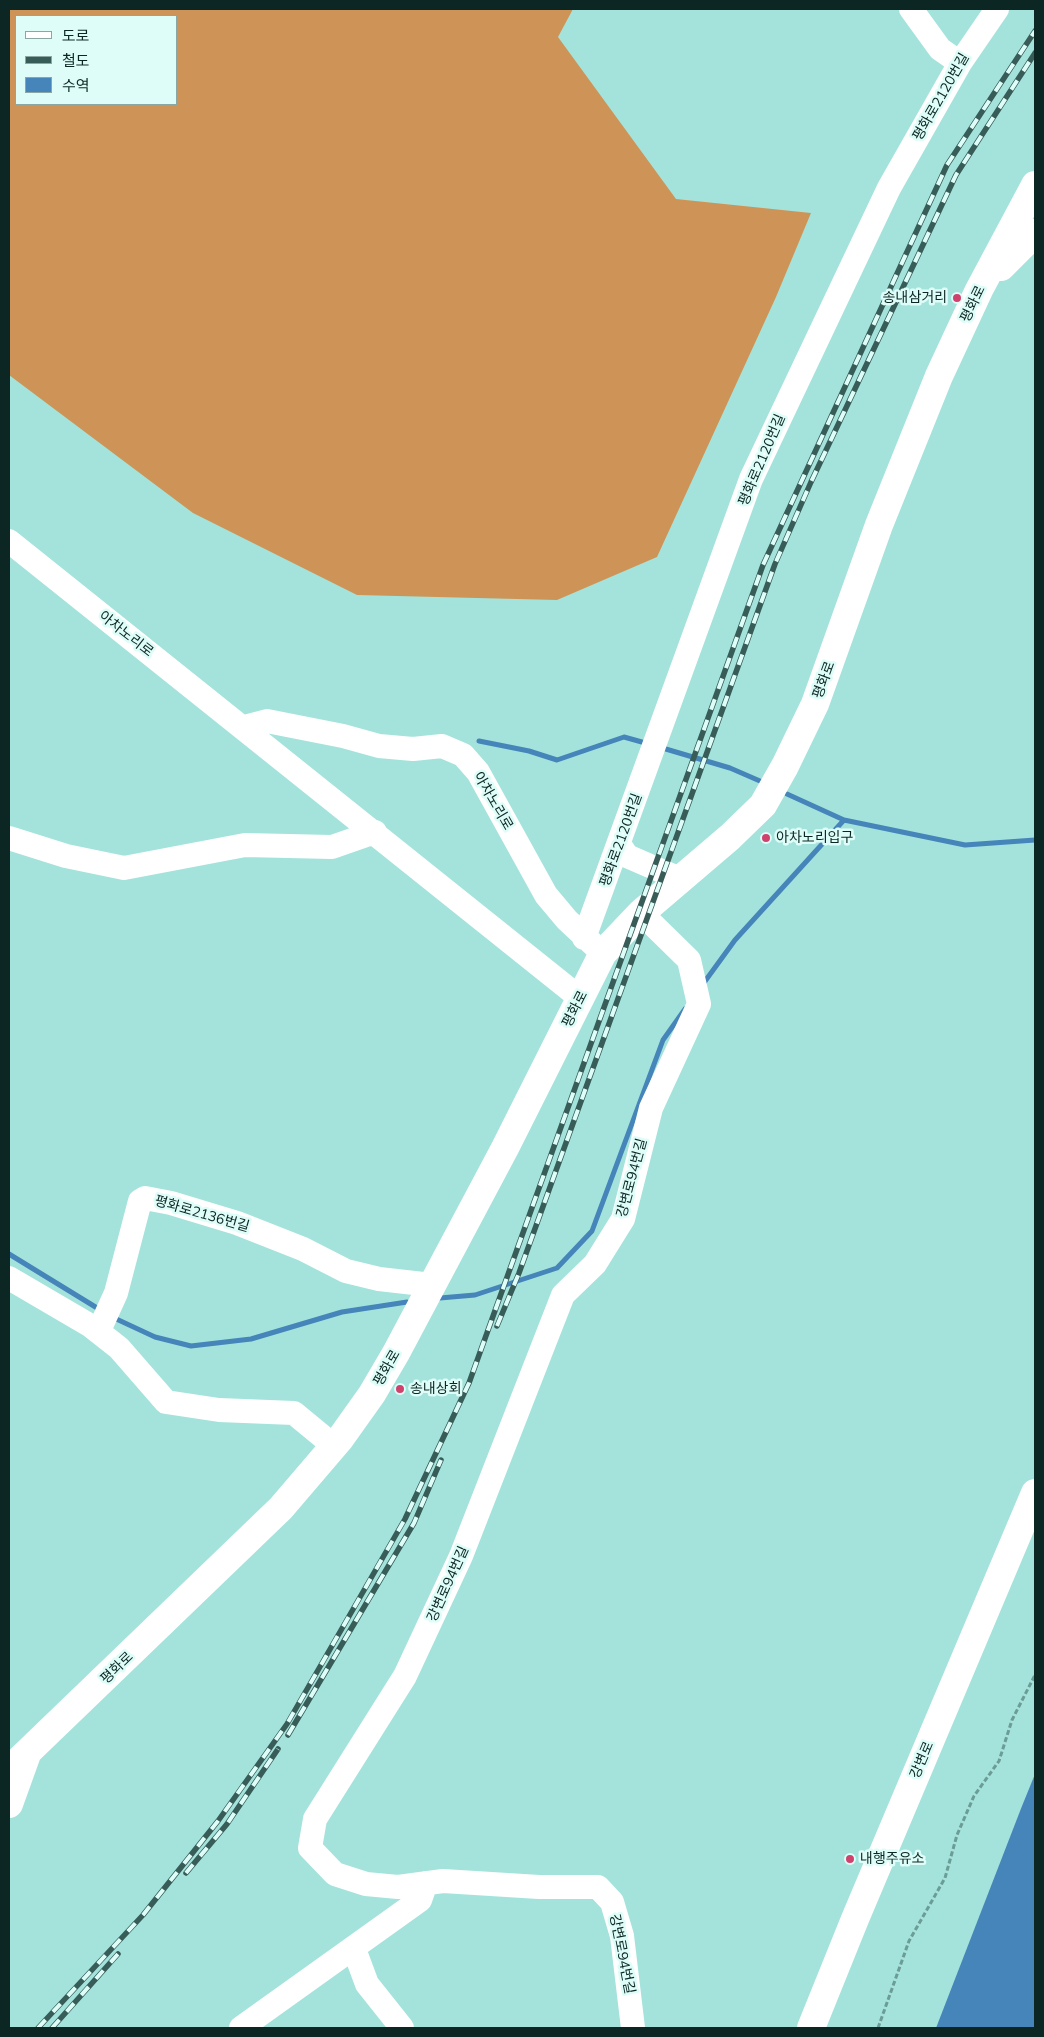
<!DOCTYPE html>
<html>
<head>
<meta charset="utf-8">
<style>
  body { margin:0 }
  #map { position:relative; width:1044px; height:2037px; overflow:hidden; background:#a4e3db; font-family:Mulish,"Noto Sans KR",sans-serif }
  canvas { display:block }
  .frame { position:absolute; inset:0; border:10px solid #0c2623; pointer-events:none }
  .legend { position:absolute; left:15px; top:15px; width:162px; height:90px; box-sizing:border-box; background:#defdf8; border:1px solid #8aa7a3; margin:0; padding:6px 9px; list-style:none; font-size:15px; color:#0c2623 }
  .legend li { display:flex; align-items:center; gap:10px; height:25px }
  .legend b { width:25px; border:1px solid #8aa7a3 }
</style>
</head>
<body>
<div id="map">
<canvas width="1044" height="2037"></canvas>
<div class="frame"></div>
<ul class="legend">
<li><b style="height:6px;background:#fff"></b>도로</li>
<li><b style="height:6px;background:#385c58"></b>철도</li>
<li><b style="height:14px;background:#4585ba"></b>수역</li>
</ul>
</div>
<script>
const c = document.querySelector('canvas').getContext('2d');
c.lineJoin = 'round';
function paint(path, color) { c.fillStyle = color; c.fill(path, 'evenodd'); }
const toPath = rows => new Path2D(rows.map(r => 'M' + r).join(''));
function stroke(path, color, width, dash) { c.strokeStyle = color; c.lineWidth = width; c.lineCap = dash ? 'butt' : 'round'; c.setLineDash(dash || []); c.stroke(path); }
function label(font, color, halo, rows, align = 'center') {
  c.font = font + ' Mulish,"Noto Sans KR",sans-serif'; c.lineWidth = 5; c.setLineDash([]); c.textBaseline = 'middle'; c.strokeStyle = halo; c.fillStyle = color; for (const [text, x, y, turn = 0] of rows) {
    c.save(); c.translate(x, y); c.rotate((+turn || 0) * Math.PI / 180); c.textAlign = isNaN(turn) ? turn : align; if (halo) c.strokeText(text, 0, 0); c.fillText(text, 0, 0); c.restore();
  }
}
const forest = toPath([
  [9,9,573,9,558,37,676,199,811,213,776,297,657,557,557,600,357,595,193,513,9,375],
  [16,16,176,16,176,104,16,104]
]);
const water = toPath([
  [1035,1774,1035,2028,936,2028,1022,1806]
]);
const stream = toPath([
  [479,741,529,751,557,760,624,737,649,744],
  [659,747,730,768,760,781],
  [787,794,844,820],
  [703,984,735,940,844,820,965,845,1035,840],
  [9,1254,102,1311],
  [440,1298,475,1295,557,1268,592,1231,663,1040,685,1009],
  [112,1317,155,1337,191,1346,251,1339,342,1312,407,1302]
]);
const path = toPath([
  [878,2028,909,1941,945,1878,957,1835,974,1796,999,1761,1012,1720,1035,1675]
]);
const minor = toPath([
  [911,9,940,49,960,63],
  [9,541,580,998],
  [244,727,267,721,343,736,379,746,413,749,442,746,463,755,478,772,546,895,567,920,596,947],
  [9,838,66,856,124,868,245,845,332,847,375,832],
  [619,844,627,856,680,879],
  [584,938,751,479,889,188,960,63,997,9],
  [9,1278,91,1326,101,1326,116,1293,140,1201,145,1198,171,1203,237,1223,303,1249,346,1271,379,1279,432,1285],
  [91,1326,119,1348,166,1402,219,1410,294,1413,334,1446],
  [354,1949,367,1984,402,2028],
  [241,2028,420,1900,426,1883],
  [633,2028,622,1936,612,1902,598,1887,539,1887,443,1881,398,1887,366,1884,335,1874,310,1848,315,1819,405,1676,461,1556,563,1295,595,1264,623,1219,651,1108,699,1004,689,960,641,913]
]);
const major = toPath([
  [1001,267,1035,233],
  [9,1770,281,1508,340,1439,372,1394,396,1353,505,1148,603,953,641,913,730,837,763,805,785,766,815,704,879,525,939,376,979,290,1035,185],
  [9,1804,27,1754],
  [811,2028,855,1919,1035,1493]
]);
const rail = toPath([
  [497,1326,519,1273,775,564,811,482,956,175,1035,53],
  [288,1735,414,1523,441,1460],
  [186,1873,227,1824,278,1749],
  [38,2028,143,1915,218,1821,287,1724,405,1519,469,1383,763,565,947,165,1035,31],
  [52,2028,118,1954]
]);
const markers = [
  [957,298,5,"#cf426d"],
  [766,838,5,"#cf426d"],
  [400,1389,5,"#cf426d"],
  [850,1859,5,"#cf426d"]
];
const streetNames = [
  ["평화로2120번길",941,97,-60],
  ["평화로",973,304,-64],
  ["평화로2120번길",762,460,-67],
  ["아차노리로",126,634,38],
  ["평화로",824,680,-70],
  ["아차노리로",493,801,60],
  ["평화로2120번길",621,840,-70],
  ["평화로",575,1009,-63],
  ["강변로94번길",632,1178,-75],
  ["평화로2136번길",202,1214,16],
  ["평화로",387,1368,-60],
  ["강변로94번길",448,1584,-66],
  ["평화로",117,1668,-44],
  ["강변로",922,1760,-67],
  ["강변로94번길",622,1954,79]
];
const poiNames = [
  ["송내삼거리",947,298,"right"],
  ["아차노리입구",776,838],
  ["송내상회",410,1389],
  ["내행주유소",860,1859]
];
paint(forest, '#ce9457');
paint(water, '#4585ba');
stroke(stream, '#4585ba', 5);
stroke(path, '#6b9c96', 3, [5, 2.5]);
stroke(minor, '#fff', 24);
stroke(major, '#fff', 28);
stroke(rail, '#385c58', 5.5);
stroke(rail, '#defdf8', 4, [11]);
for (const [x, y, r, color] of markers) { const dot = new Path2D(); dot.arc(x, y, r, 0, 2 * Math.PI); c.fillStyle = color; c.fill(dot); stroke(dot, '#defdf8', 2); }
label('14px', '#0c2623', '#defdf8', streetNames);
label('14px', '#0c2623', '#defdf8', poiNames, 'left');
</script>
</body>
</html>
